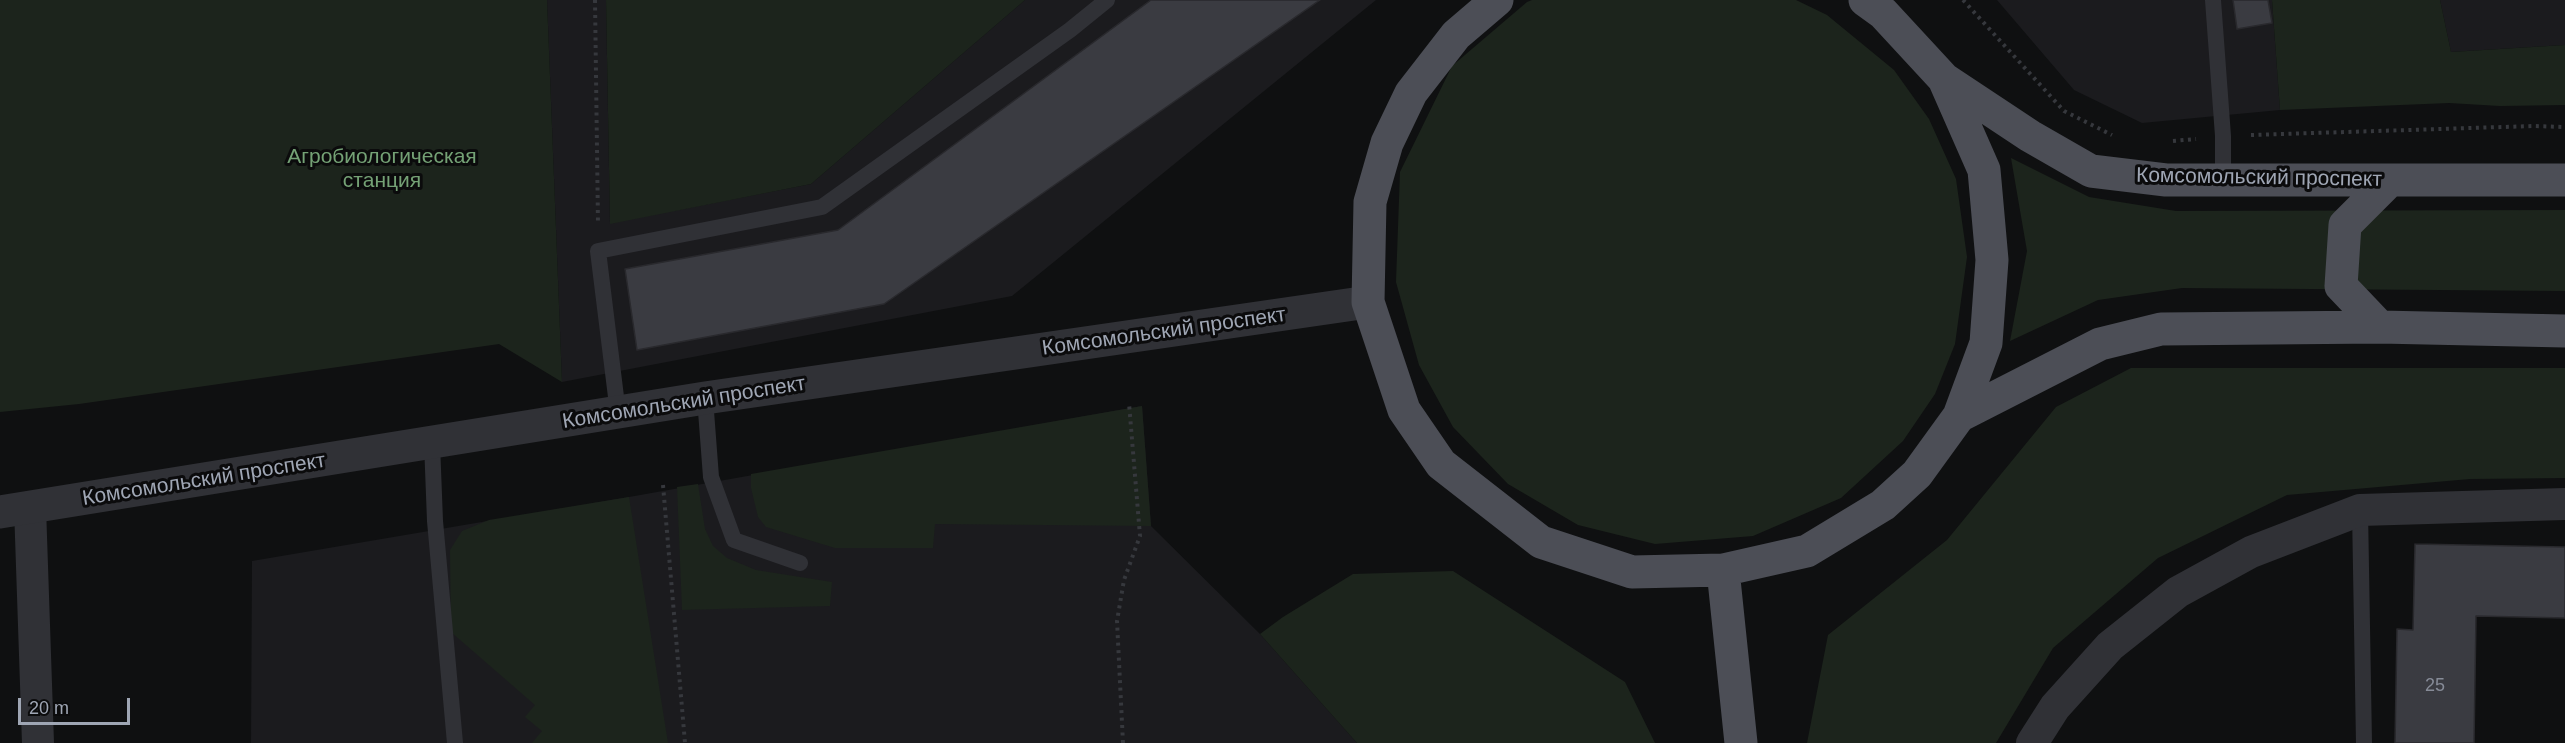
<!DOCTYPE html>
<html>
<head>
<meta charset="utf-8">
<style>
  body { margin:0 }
  #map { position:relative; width:2565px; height:743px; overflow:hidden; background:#0f1011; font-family:Arial,sans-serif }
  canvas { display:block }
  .scale { position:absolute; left:18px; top:698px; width:112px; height:27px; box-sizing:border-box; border:3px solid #9fa6b4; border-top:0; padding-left:8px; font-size:18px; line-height:21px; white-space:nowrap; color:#9fa6b4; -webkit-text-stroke:4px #0b0b0c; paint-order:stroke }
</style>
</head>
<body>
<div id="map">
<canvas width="2565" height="743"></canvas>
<div class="scale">20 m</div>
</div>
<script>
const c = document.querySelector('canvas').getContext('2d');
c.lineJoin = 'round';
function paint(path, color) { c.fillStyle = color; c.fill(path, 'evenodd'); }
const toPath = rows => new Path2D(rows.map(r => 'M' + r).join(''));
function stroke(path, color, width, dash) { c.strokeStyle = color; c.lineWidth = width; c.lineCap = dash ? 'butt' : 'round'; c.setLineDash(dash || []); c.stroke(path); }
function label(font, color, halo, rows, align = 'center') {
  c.font = font + ' Arial,sans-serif'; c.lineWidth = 6; c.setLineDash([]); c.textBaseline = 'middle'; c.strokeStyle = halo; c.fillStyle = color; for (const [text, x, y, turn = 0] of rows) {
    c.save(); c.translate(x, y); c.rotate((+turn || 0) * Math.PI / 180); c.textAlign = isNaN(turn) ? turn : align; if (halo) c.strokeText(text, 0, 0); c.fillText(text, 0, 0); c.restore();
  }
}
const built = toPath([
  [547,0,606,0,610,223,811,184,1025,0,1376,0,1012,296,562,382],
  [1997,0,2272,0,2280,110,2142,123,2074,90],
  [2440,0,2565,0,2565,45,2451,52],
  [1142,406,1151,526,1260,634,1357,743,251,743,252,561,629,497]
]);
const green = toPath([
  [0,0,547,0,562,382,499,344,79,404,0,412],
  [606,0,1025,0,811,184,610,224],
  [1532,0,1796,0,1827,15,1894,70,1929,119,1956,179,1967,257,1955,344,1935,394,1903,441,1841,498,1753,536,1655,544,1578,525,1508,484,1453,427,1419,365,1396,282,1400,172,1452,66,1527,2],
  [2272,0,2440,0,2451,52,2565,45,2565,105,2500,106,2449,103,2280,110],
  [2011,158,2089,197,2176,211,2565,210,2565,291,2182,288,2098,300,2010,341,2027,251],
  [2131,368,2565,368,2565,478,2470,479,2287,495,2158,558,2053,648,1996,743,1807,743,1828,635,1947,540,2056,407],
  [1142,406,1151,526,935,524,933,548,835,548,766,527,758,517,751,488,751,474],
  [698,484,705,529,713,546,727,558,756,570,832,582,830,606,682,610,677,487],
  [629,497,668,743,532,743,542,731,525,717,535,705,451,632,450,550,462,531,489,520],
  [1453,571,1625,682,1655,743,1357,743,1260,634,1283,617,1353,574]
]);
const building = toPath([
  [1151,0,1320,0,884,304,637,350,625,269,838,230,1151,0],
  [2233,0,2268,0,2272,23,2237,29,2233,0],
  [2415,544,2565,547,2565,618,2476,616,2474,743,2395,743,2397,629,2413,630,2415,544]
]);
const path = toPath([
  [595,0,598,224],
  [1963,0,2064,111,2112,135],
  [2251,135,2534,126,2565,127],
  [2173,141,2196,139],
  [663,485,685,743],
  [1123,743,1117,621,1124,580,1140,536,1129,403]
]);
const service = toPath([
  [2213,0,2223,136,2223,180],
  [705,398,711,477,734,540,800,563],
  [618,413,598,251,822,207,1070,30,1107,0],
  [432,443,435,521,455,743],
  [2360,510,2364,743]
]);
const minor = toPath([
  [30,507,38,743],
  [2032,743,2055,707,2110,646,2178,592,2251,552,2360,510,2565,504]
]);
const tertiary = toPath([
  [0,512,705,398,1368,302]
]);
const primary = toPath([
  [1497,0,1456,35,1411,93,1387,143,1370,202,1368,302,1404,410,1441,464,1541,542,1632,572,1723,570,1807,551,1883,505,1917,474,1959,416,1986,343,1992,260,1984,170,1944,79,1883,13,1865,0],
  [1944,79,2030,136,2091,171,2166,180,2565,180],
  [2380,327,2341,286,2345,225,2389,181],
  [1959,416,2100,344,2161,329,2380,327,2565,331],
  [1723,570,1741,743]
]);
const numberNames = [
  ["25",2435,686]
];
const parkNames = [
  ["Агробиологическая",382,157],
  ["станция",382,181]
];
const streetNames = [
  ["Комсомольский проспект",2259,178,1],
  ["Комсомольский проспект",1164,332,-8],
  ["Комсомольский проспект",684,403,-9],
  ["Комсомольский проспект",204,480,-9]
];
paint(built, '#1b1b1e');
paint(green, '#1c241c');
paint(building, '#3a3b41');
stroke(building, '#29292d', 1.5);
stroke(path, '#36383d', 4, [3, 4.5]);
stroke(service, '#303136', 16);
stroke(minor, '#303136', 32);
stroke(tertiary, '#303136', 33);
stroke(primary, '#4c4e56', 33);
label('18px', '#868b97', null, numberNames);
label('21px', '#74a175', '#0b0b0c', parkNames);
label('21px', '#9fa6b4', '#0b0b0c', streetNames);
</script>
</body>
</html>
